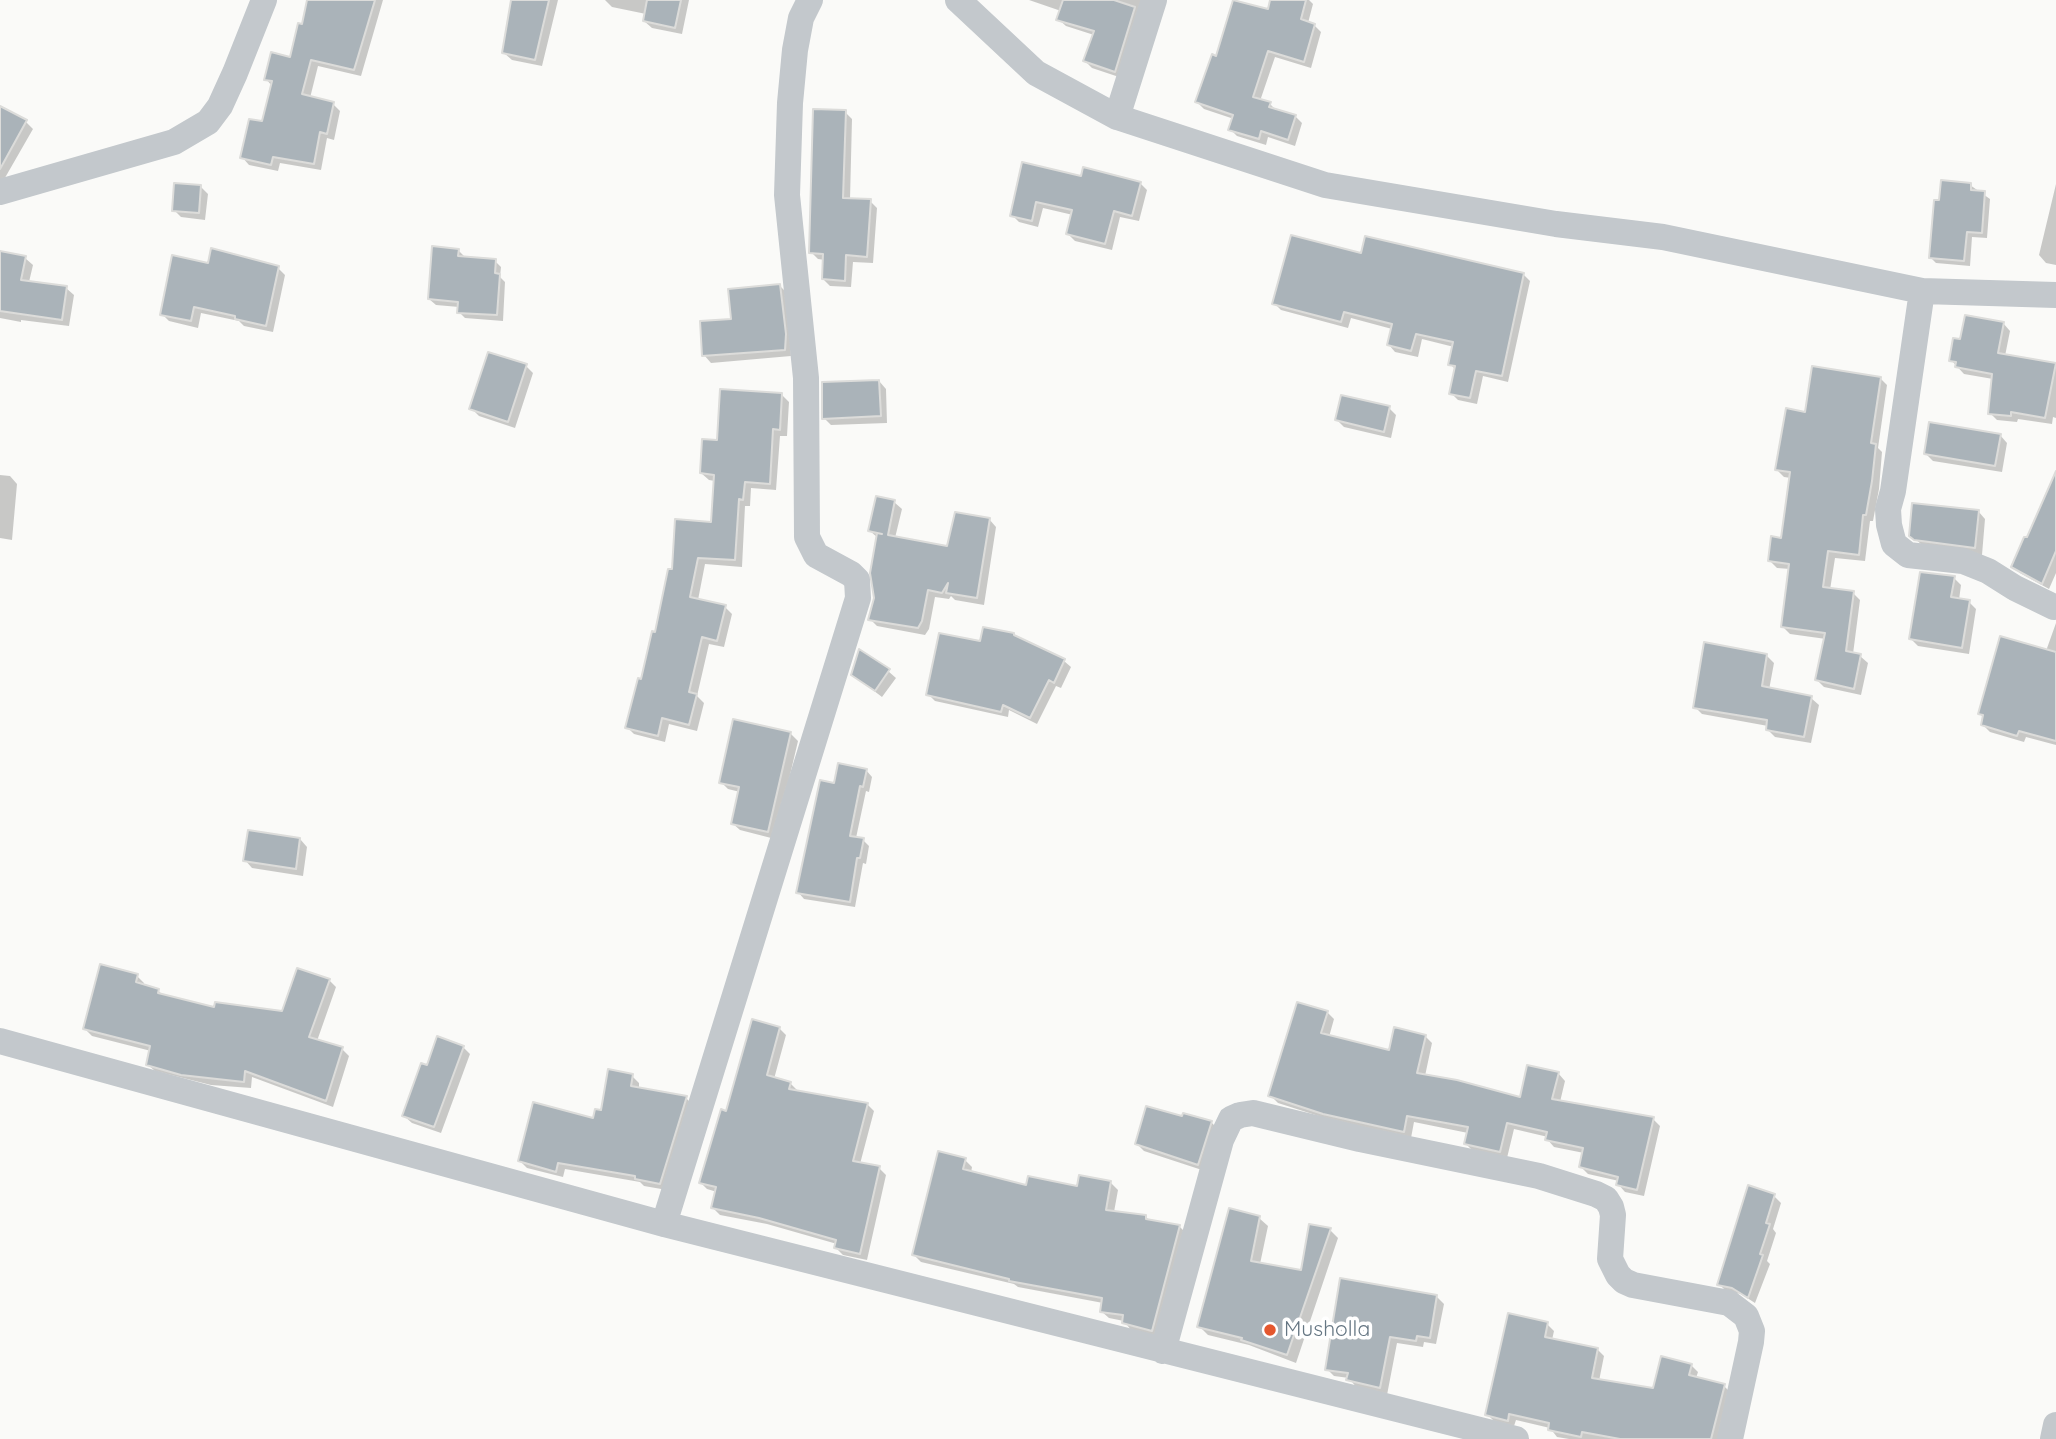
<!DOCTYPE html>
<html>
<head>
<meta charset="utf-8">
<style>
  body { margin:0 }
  canvas { display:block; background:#fafaf8 }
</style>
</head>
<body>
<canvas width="2056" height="1439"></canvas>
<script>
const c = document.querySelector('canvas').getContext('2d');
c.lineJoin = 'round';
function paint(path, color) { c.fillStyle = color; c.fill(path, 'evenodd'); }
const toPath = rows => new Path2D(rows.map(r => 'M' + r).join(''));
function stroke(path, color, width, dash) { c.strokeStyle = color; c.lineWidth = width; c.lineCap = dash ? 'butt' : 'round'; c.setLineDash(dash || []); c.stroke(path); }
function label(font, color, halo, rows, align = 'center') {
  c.font = font + ' Quicksand,sans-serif'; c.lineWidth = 7; c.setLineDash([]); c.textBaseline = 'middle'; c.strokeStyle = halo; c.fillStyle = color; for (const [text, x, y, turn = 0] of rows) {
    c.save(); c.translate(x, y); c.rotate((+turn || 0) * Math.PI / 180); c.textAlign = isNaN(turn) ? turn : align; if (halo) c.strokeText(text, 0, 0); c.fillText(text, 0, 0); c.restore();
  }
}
const shadow = toPath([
  [309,0,383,0,361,76,318,66,310,98,333,104,340,111,334,140,327,138,321,170,280,163,278,171,249,165,242,157,263,123,272,86,266,79,291,59],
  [515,0,558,0,542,66,512,60,504,53],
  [605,0,689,0,682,34,652,28,644,21,646,14,612,7],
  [1029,0,1145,0,1122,78,1092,68,1085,61,1094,35,1066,26,1058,19,1061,11],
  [1272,0,1309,0,1313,4,1308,23,1314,25,1321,32,1311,68,1275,57,1260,101,1270,104,1277,111,1295,116,1302,123,1295,146,1268,137,1266,145,1237,136,1230,129,1234,119,1204,109,1197,102,1218,58,1269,11],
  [0,108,26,122,33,129,2,183,0,182],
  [845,112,852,119,850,200,870,201,877,208,873,263,853,262,851,287,830,286,823,279,825,260,818,259,811,252],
  [1024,165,1082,178,1140,183,1147,190,1139,221,1120,217,1112,250,1075,241,1068,234,1073,215,1043,208,1038,227,1019,222,1012,215],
  [2056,184,2056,265,2046,263,2039,255],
  [1970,185,1990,199,1987,238,1972,237,1970,266,1936,263,1931,258],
  [201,187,208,194,205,220,181,217,174,210],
  [458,250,465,257,495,261,501,267,500,277,505,282,503,321,465,318,459,312,459,307,436,305,429,299],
  [0,253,25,258,33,265,29,282,66,288,74,295,69,326,21,320,21,322,0,318],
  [1362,256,1523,274,1530,281,1508,382,1483,376,1477,404,1458,400,1451,393,1456,370,1450,364,1454,347,1422,339,1418,357,1395,352,1389,345,1392,329,1351,318,1348,328,1281,310,1274,303],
  [210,265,278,268,285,275,273,332,244,326,239,321,201,313,198,328,169,321,162,314],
  [780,286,787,293,791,356,711,363,704,355,733,320],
  [2003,323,2010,331,2005,356,2056,365,2056,418,2053,417,2052,424,2018,419,2017,422,1997,420,1990,413,1993,379,1964,374,1951,360,1962,341],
  [526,366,533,373,515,428,479,416,471,408],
  [1880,378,1887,385,1878,448,1882,452,1879,489,1873,521,1870,521,1865,561,1835,558,1830,590,1853,593,1860,600,1853,654,1860,656,1868,663,1861,695,1824,687,1817,680,1826,639,1790,634,1783,627,1790,569,1777,568,1770,561,1783,540,1791,478,1784,477,1777,470,1806,414],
  [879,381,886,389,887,423,831,425,824,418],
  [782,395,789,402,787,436,780,436,776,490,751,488,750,506,745,506,742,567,705,564,698,600,725,607,732,614,724,647,709,644,697,696,704,703,697,731,669,724,665,742,634,734,627,727,674,571,713,524,715,481,709,480,701,473,718,442],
  [1389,408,1396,415,1391,438,1344,427,1337,420],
  [2000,435,2007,443,2002,472,1933,461,1926,454],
  [0,475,10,476,17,484,12,540,0,538],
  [894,502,902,509,895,538,948,548,989,519,996,527,984,605,955,600,951,596,949,599,935,597,929,629,925,635,877,626,870,619,875,598,878,538,870,531],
  [2056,509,2056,573,2049,589,2020,573,2013,566,2028,539],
  [1978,511,1985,519,1982,555,1923,546,1911,535],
  [1954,578,1961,585,1959,600,1969,602,1976,609,1969,654,1918,646,1911,639],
  [2056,623,2056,745,2026,737,2024,742,1990,732,1983,725,1984,718,1979,713,2046,651],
  [1017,638,1064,661,1071,667,1061,688,1056,686,1037,724,1009,710,1008,717,935,701,928,694,982,643],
  [1767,656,1774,663,1769,690,1811,698,1819,705,1811,743,1775,737,1767,729,1768,726,1702,714,1695,707],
  [888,671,896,678,882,697,853,675],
  [791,734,798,741,775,839,740,830,732,823,740,792,728,789,721,782],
  [866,770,872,777,869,792,866,791,856,838,863,840,869,846,866,864,863,863,855,907,804,899,798,892,836,785],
  [300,839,307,847,303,876,252,868,245,860],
  [137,976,144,983,143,986,158,990,164,997,216,1010,284,1012,329,980,336,987,317,1041,342,1049,349,1056,333,1107,252,1077,251,1088,211,1085,155,1071,147,1064,151,1051,92,1036,85,1029],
  [1327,1012,1334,1019,1329,1037,1390,1052,1425,1036,1432,1043,1425,1076,1521,1099,1558,1073,1565,1081,1560,1102,1653,1119,1660,1126,1644,1196,1625,1192,1618,1184,1619,1181,1588,1174,1581,1167,1584,1153,1554,1147,1547,1139,1548,1137,1514,1129,1507,1158,1473,1151,1466,1144,1468,1133,1414,1122,1411,1138,1331,1120,1278,1103,1270,1095],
  [779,1028,786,1035,774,1079,790,1083,797,1090,796,1092,867,1104,874,1111,860,1164,879,1168,886,1175,867,1260,843,1255,836,1248,837,1244,767,1224,720,1215,713,1208,717,1192,707,1189,701,1183,727,1113],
  [463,1047,470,1054,441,1133,412,1123,404,1116,428,1067],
  [632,1076,639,1083,639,1089,686,1098,693,1105,667,1190,644,1186,640,1182,565,1169,563,1177,527,1168,520,1161,595,1120],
  [1184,1115,1212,1123,1219,1130,1205,1171,1144,1151,1137,1144,1183,1118],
  [965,1160,972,1167,971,1173,1028,1187,1079,1188,1111,1183,1118,1190,1114,1212,1146,1217,1151,1222,1179,1226,1186,1233,1159,1337,1131,1330,1124,1321,1109,1318,1101,1311,1103,1303,1018,1287,1014,1284,921,1262,914,1255],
  [1774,1196,1781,1203,1773,1229,1776,1233,1767,1261,1770,1264,1755,1303,1741,1294,1726,1291,1719,1284],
  [1259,1218,1268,1226,1260,1264,1302,1272,1330,1230,1338,1238,1296,1363,1249,1345,1208,1335,1199,1326],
  [1436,1296,1444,1304,1436,1344,1424,1342,1423,1347,1397,1343,1387,1395,1356,1387,1349,1378,1334,1376,1327,1369],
  [1547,1324,1554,1331,1552,1340,1597,1349,1604,1356,1599,1381,1654,1390,1691,1365,1698,1372,1696,1378,1724,1386,1731,1393,1720,1439,1569,1439,1557,1437,1550,1428,1516,1420,1514,1426,1494,1421,1487,1414]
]);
const building = toPath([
  [307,0,375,0,354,70,311,60,302,94,334,102,327,134,320,132,314,164,273,157,271,165,240,158,249,119,262,121,272,81,264,80,271,52,290,57,298,23,302,24,307,0],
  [511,0,549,0,535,60,502,53,511,0],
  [647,0,681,0,675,28,643,21,647,0],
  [1063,0,1114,0,1135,7,1115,72,1083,61,1094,31,1056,20,1063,0],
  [1233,0,1268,9,1270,0,1306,0,1301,19,1315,24,1304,62,1268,51,1253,97,1271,102,1269,107,1296,115,1288,140,1261,131,1259,139,1228,130,1233,115,1195,102,1212,54,1216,56,1233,0],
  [0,106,27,120,0,169,0,106],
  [813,109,846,110,843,198,871,199,867,257,846,255,845,281,822,279,823,254,809,253,813,109],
  [1022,162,1081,176,1083,167,1141,182,1132,216,1114,211,1105,244,1066,234,1072,210,1036,202,1032,221,1010,216,1022,162],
  [1941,180,1971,183,1971,190,1985,191,1982,233,1967,232,1964,261,1929,258,1934,200,1939,200,1941,180],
  [174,183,201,185,199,213,172,211,174,183],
  [1291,235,1361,253,1365,236,1524,273,1502,376,1476,371,1470,398,1449,394,1455,366,1448,365,1453,342,1416,334,1411,351,1387,345,1392,324,1344,312,1341,322,1272,304,1291,235],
  [432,246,459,249,458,256,496,259,495,273,500,274,497,315,457,313,458,302,428,299,432,246],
  [211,248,279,266,266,326,235,319,235,316,194,307,191,321,160,315,172,255,208,263,211,248],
  [0,251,26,256,21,280,67,286,62,320,0,311,0,251],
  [780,284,786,334,785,350,702,356,700,321,731,319,728,289,780,284],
  [1965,315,2004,322,1998,353,2056,363,2045,418,2011,412,2011,416,1988,414,1992,374,1955,367,1956,362,1949,361,1953,338,1960,339,1965,315],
  [488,352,527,364,508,422,469,409,488,352],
  [1812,366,1881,377,1871,443,1876,444,1872,481,1866,515,1863,515,1859,555,1828,551,1823,587,1854,591,1846,651,1861,654,1854,689,1815,680,1825,633,1781,627,1789,564,1768,561,1771,536,1781,538,1790,472,1775,470,1786,408,1805,412,1812,366],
  [879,380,881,416,822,419,822,382,879,380],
  [720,389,782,393,780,430,773,429,770,484,745,482,743,500,739,499,735,560,698,558,690,597,726,605,717,641,702,637,689,692,697,694,689,725,662,718,658,736,625,728,638,678,641,679,652,631,655,632,668,569,672,569,675,519,711,522,714,475,700,473,702,439,717,440,720,389],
  [1341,395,1390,406,1384,432,1335,420,1341,395],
  [1929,422,2001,434,1995,466,1924,454,1929,422],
  [2056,471,2056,551,2042,584,2011,567,2024,537,2027,537,2056,471],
  [876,496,895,500,888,535,947,546,955,512,990,518,977,598,946,593,948,583,942,593,928,590,922,621,918,628,868,620,874,598,870,573,877,533,882,534,868,531,876,496],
  [1912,503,1979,510,1975,548,1914,540,1909,536,1912,503],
  [1920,572,1955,576,1951,597,1970,600,1962,648,1909,639,1920,572],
  [983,627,1014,633,1014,635,1065,659,1054,683,1049,680,1030,718,1003,705,1001,712,926,695,939,633,980,641,983,627],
  [2000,636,2056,652,2056,741,2019,731,2017,736,1981,725,1983,715,1978,714,2000,636],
  [1704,642,1767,654,1762,686,1812,696,1804,737,1766,730,1767,720,1693,708,1704,642],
  [859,649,890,669,875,691,851,675,859,649],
  [733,719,791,732,768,832,731,824,739,787,719,783,733,719],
  [838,763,867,769,863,787,860,786,850,836,864,838,860,858,857,858,850,902,796,893,820,780,834,783,838,763],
  [248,830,300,838,296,869,243,861,248,830],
  [100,964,138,974,136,982,159,989,158,993,214,1007,215,1002,282,1011,297,968,330,979,309,1037,343,1047,326,1101,245,1071,244,1082,181,1075,146,1065,150,1046,83,1029,100,964],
  [1297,1002,1328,1011,1321,1033,1389,1050,1394,1027,1426,1035,1417,1073,1457,1080,1520,1097,1527,1065,1559,1072,1552,1099,1654,1117,1637,1190,1616,1185,1618,1177,1579,1167,1583,1148,1545,1140,1547,1132,1507,1123,1500,1152,1464,1144,1468,1127,1407,1116,1404,1132,1323,1114,1268,1096,1297,1002],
  [752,1019,780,1027,767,1075,791,1082,789,1089,868,1103,853,1161,880,1166,860,1254,834,1248,836,1240,759,1218,711,1208,716,1187,699,1183,721,1109,726,1111,752,1019],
  [437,1036,464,1046,434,1127,402,1116,421,1063,427,1065,437,1036],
  [608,1069,633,1074,631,1086,687,1096,660,1184,635,1179,635,1176,558,1163,556,1172,518,1161,533,1102,593,1118,595,1109,601,1110,608,1069],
  [1146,1106,1182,1116,1183,1113,1212,1121,1198,1165,1135,1144,1146,1106],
  [938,1151,966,1158,963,1169,1026,1185,1028,1176,1077,1186,1079,1175,1111,1181,1106,1210,1146,1215,1146,1219,1180,1225,1152,1331,1122,1323,1123,1315,1100,1312,1102,1298,1009,1281,1009,1279,912,1255,938,1151],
  [1748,1185,1775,1194,1766,1223,1770,1224,1760,1254,1763,1255,1748,1298,1732,1288,1717,1285,1748,1185],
  [1229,1208,1260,1216,1251,1261,1301,1270,1309,1224,1331,1228,1287,1355,1241,1340,1242,1338,1197,1327,1229,1208],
  [1340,1278,1437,1295,1430,1338,1417,1336,1416,1341,1390,1337,1380,1388,1346,1380,1348,1373,1325,1370,1340,1278],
  [1508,1313,1548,1322,1545,1337,1598,1348,1592,1378,1653,1388,1661,1356,1692,1364,1689,1375,1725,1384,1711,1439,1620,1439,1582,1432,1581,1437,1548,1430,1549,1423,1509,1414,1508,1421,1485,1415,1508,1313]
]);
const minor = toPath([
  [958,0,1036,73,1117,117,1325,185,1556,224,1663,237,1922,291,2056,295],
  [1117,117,1154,0],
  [0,192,174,142,208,122,220,106,235,73,264,0],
  [1922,291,1893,491,1888,509,1889,525,1894,544,1908,555,1963,561,1988,571,2015,588,2054,607],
  [0,1041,664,1224,1516,1439],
  [664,1224,858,598,857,580,851,574,816,555,807,537,806,378,787,195,790,103,795,50,801,18,810,0],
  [1163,1351,1221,1140,1231,1119,1240,1115,1253,1113,1360,1139,1539,1176,1596,1194,1606,1199,1611,1207,1613,1215,1610,1259,1618,1275,1624,1281,1633,1285,1729,1303,1746,1316,1752,1331,1751,1342,1730,1439],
  [2053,1439,2056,1425]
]);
const markers = [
  [1270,1330,7,"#e4572e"]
];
const poiNames = [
  ["Musholla",1284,1330]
];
paint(shadow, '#0003');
paint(building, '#aab3b9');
stroke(building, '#dcdcda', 2);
stroke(minor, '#c3c8cc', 26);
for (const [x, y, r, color] of markers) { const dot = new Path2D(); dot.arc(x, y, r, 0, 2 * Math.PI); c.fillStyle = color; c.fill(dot); stroke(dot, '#fff', 2.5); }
label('21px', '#657683', '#fff', poiNames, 'left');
</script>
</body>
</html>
